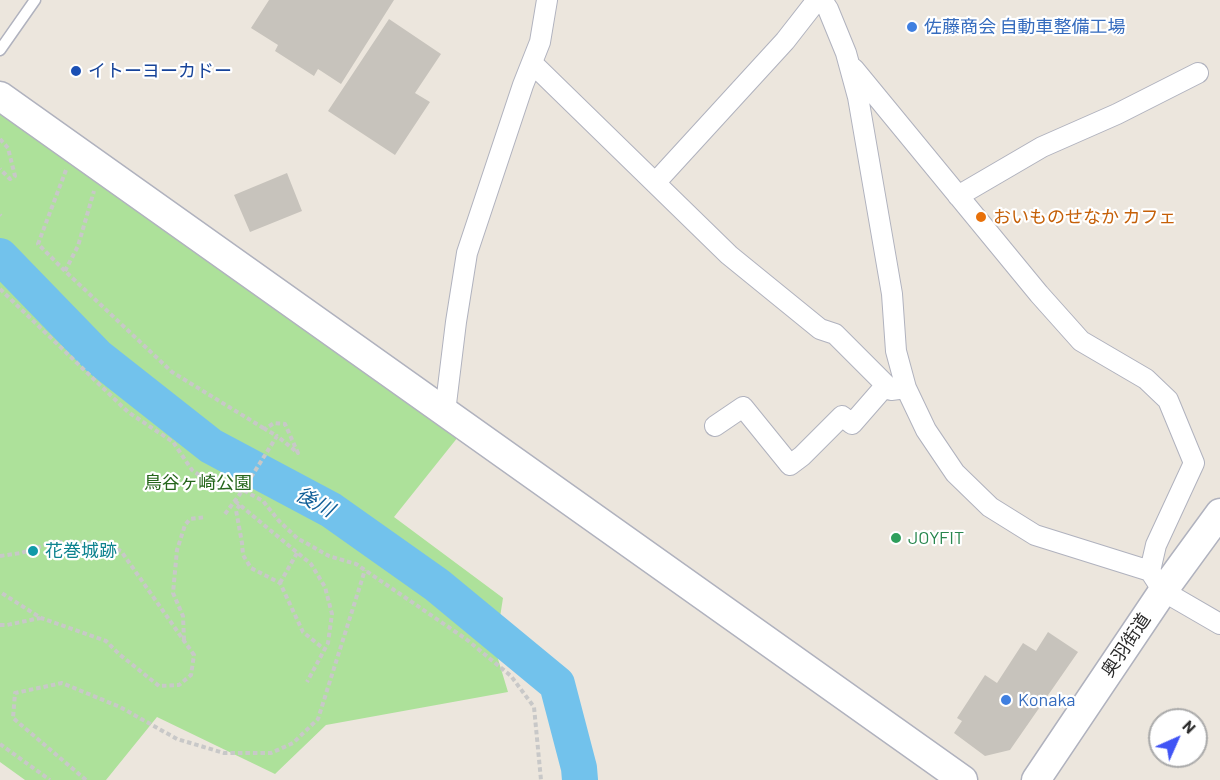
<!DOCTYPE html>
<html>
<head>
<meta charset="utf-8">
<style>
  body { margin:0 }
  #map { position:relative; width:1220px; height:780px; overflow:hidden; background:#ece6dd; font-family:Barlow,sans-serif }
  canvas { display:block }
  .north { position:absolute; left:1148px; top:708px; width:60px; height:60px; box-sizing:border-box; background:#fff; border:2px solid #aaa; border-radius:50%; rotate:45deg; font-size:16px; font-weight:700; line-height:24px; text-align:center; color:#2a2a2a }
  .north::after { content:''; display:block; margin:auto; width:21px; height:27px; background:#4054f5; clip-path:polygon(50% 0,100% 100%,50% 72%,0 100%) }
</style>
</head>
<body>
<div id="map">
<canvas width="1220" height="780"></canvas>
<div class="north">N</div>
</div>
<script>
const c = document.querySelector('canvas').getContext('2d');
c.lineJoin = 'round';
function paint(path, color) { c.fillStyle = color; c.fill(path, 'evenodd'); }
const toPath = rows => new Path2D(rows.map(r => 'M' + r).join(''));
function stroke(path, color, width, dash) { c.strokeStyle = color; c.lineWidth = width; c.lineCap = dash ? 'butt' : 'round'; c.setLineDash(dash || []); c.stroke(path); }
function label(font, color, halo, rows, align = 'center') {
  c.font = font + ' Barlow,"Noto Sans JP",sans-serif'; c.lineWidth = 4.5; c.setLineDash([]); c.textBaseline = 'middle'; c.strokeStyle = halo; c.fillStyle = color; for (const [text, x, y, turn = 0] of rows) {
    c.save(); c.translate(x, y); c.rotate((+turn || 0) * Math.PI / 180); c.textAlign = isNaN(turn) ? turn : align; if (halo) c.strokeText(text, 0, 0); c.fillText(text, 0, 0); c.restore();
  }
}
const green = toPath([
  [0,95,466,427,394,517,503,598,495,649,508,692,326,725,275,774,157,717,106,780,25,780,0,762]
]);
const river = toPath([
  [0,256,98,357,211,446,331,510,437,585,557,684,579,768,580,780]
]);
const building = toPath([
  [269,0,394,0,341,84,318,69,314,76,275,51,278,45,251,28],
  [389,19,441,54,415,93,430,102,395,155,328,111],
  [287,173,302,211,250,232,234,195],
  [1048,632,1078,652,1010,750,985,756,954,733,962,721,957,718,985,675,997,683,1023,643,1036,651]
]);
const path = toPath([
  [0,139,8,148,15,176,10,179,0,169],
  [66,170,38,244,65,271,172,372,265,429],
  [0,215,1,216],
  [65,271,78,246,94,191],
  [0,289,128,412,173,442,192,470,210,483,243,490,263,501,279,521,297,538,329,556,356,564,466,639,511,676,534,707,541,780],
  [235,501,311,564,325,587,332,614,328,643,307,682],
  [240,505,236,510,242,543,243,555,251,568,280,583,303,632,324,649],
  [225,514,243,490,277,436,298,453,285,424,274,423,265,429,277,436],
  [0,556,21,553,54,542,101,543,121,551,194,655,191,675,179,685,159,686,119,654,106,641,41,618,0,592],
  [280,583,297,553],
  [0,625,7,625,40,618],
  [184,640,183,616,173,593,177,550,185,525,190,519,206,517],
  [0,744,50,780],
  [86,780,13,718,15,693,62,683,120,707,177,739,224,753,271,753,293,743,318,719,365,570]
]);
const lane = toPath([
  [0,50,35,0]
]);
const street = toPath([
  [822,0,828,9,846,53,858,97,892,294,896,351,906,388,926,430,955,473,990,507,1035,535,1150,571,1163,591,1220,624],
  [532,63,729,255,820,329,835,334,891,390,906,388],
  [854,69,1039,294,1081,341,1146,379,1168,400,1194,463,1156,545,1150,571],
  [655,183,785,41,817,0],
  [958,196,1042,147,1117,114,1198,73],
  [445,412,456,322,467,253,523,85,540,42,547,0],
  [715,426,743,407,790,465,802,456,842,416,852,424,886,385]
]);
const secondary = toPath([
  [0,96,963,780],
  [1036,780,1163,591,1220,513]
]);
const markers = [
  [912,27,6,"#3f7fe0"],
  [76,71,6,"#1a4fb4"],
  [981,217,6,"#e8710a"],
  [896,538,6,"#2e9e5b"],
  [33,551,6,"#0f9aa8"],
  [1006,700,6,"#3f7fe0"]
];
const shopNames = [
  ["佐藤商会 自動車整備工場",924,27],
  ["Konaka",1018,700]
];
const transitNames = [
  ["イトーヨーカドー",88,71]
];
const foodNames = [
  ["おいものせなか カフェ",993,217]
];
const parkNames = [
  ["鳥谷ヶ崎公園",198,483]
];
const leisureNames = [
  ["JOYFIT",908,538]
];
const cultureNames = [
  ["花巻城跡",45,551]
];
const streetNames = [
  ["奥羽街道",1126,645,-56]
];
const waterNames = [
  ["後川",315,502,29]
];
paint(green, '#ade19a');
stroke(river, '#72c2ec', 36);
paint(building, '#c7c3bc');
stroke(lane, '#b0b2be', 13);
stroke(street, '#b0b2be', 22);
stroke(secondary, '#b0b2be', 31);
stroke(path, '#c8c8c8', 4, [4.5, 3]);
stroke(lane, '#fff', 10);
stroke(street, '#fff', 20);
stroke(secondary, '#fff', 28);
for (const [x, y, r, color] of markers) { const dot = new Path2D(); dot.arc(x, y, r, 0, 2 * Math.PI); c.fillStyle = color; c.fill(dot); stroke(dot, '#fff', 2); }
label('18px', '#366cbe', '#fff', shopNames, 'left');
label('18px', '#164399', '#fff', transitNames, 'left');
label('18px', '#c56008', '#fff', foodNames, 'left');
label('18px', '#26661c', '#fff', parkNames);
label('18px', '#27864d', '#fff', leisureNames, 'left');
label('18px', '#0d838f', '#fff', cultureNames, 'left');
label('18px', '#2a2a2a', '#fff', streetNames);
label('italic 20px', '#115f98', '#fff', waterNames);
</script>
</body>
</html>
